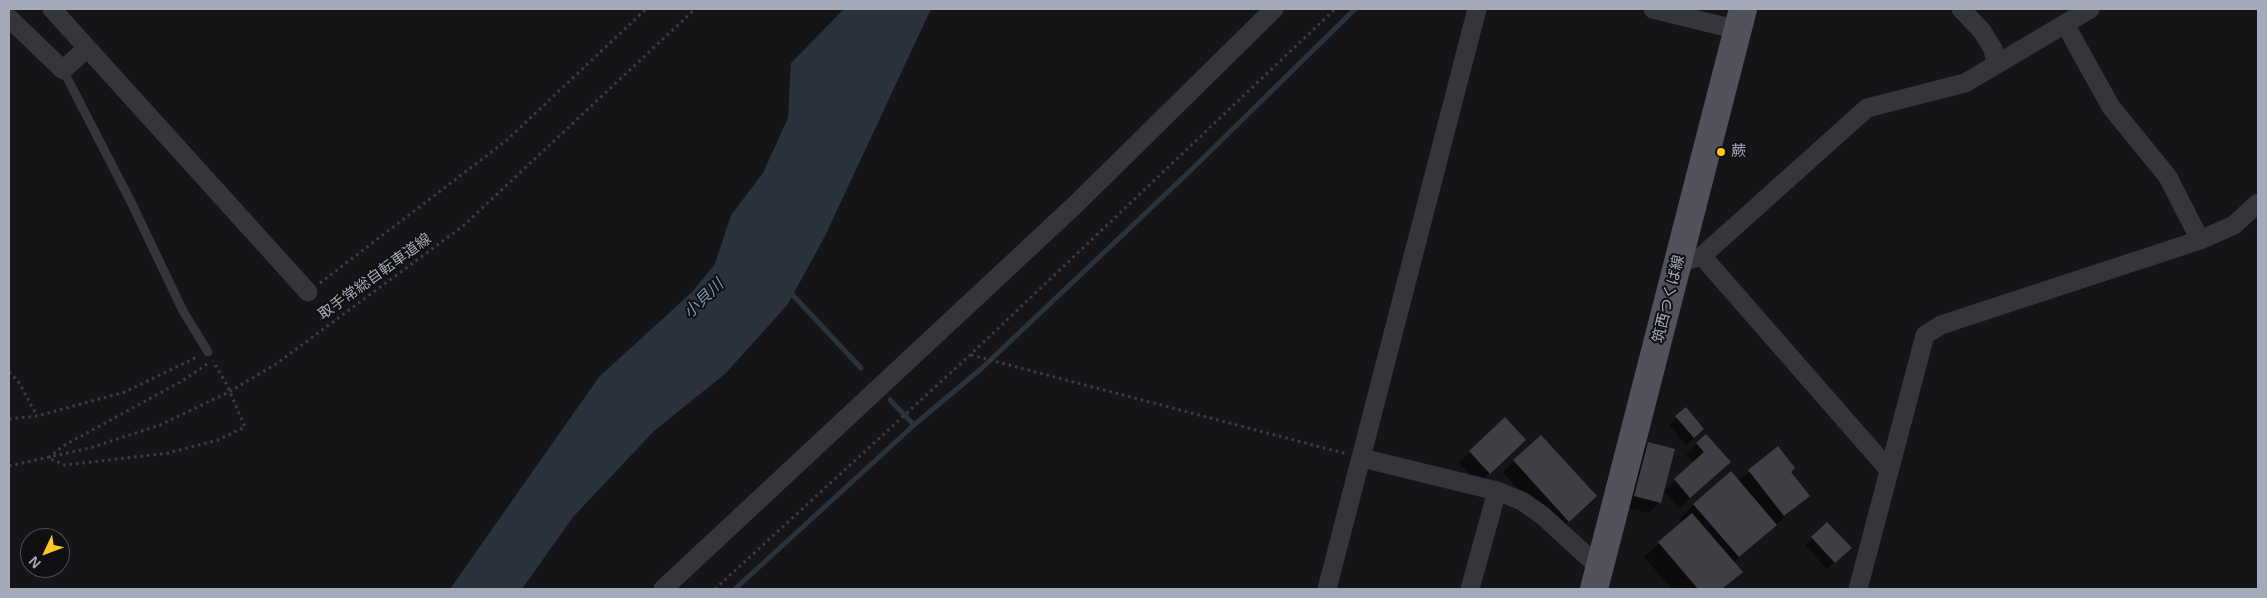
<!DOCTYPE html>
<html>
<head>
<meta charset="utf-8">
<style>
  body { margin:0 }
  #map { position:relative; width:2267px; height:598px; overflow:hidden; background:#151517; font-family:Helvetica,sans-serif }
  canvas { display:block }
  .frame { position:absolute; inset:0; border:10px solid #a5aab8; pointer-events:none }
  .north { position:absolute; left:20px; top:528px; width:50px; height:50px; box-sizing:border-box; background:#101012; border:1px solid #4c4e54; border-radius:50%; rotate:227deg; font-size:14px; font-weight:700; line-height:20px; text-align:center; color:#a5aab8 }
  .north::after { content:''; display:block; margin:auto; width:18px; height:22px; background:#ffc724; clip-path:polygon(50% 0,100% 100%,50% 72%,0 100%) }
</style>
</head>
<body>
<div id="map">
<canvas width="2267" height="598"></canvas>
<div class="frame"></div>
<div class="north">N</div>
</div>
<script>
const c = document.querySelector('canvas').getContext('2d');
c.lineJoin = 'round';
function paint(path, color) { c.fillStyle = color; c.fill(path, 'evenodd'); }
const toPath = rows => new Path2D(rows.map(r => 'M' + r).join(''));
function stroke(path, color, width, dash) { c.strokeStyle = color; c.lineWidth = width; c.lineCap = dash ? 'butt' : 'round'; c.setLineDash(dash || []); c.stroke(path); }
function label(font, color, halo, rows, align = 'center') {
  c.font = font + ' Helvetica,"Noto Sans JP",sans-serif'; c.lineWidth = 4; c.setLineDash([]); c.textBaseline = 'middle'; c.strokeStyle = halo; c.fillStyle = color; for (const [text, x, y, turn = 0] of rows) {
    c.save(); c.translate(x, y); c.rotate((+turn || 0) * Math.PI / 180); c.textAlign = isNaN(turn) ? turn : align; if (halo) c.strokeText(text, 0, 0); c.fillText(text, 0, 0); c.restore();
  }
}
const water = toPath([
  [844,9,933,9,930,11,825,236,788,304,726,373,654,431,573,517,522,589,450,589,599,377,692,292,715,264,731,215,763,173,788,118,791,63]
]);
const shadow = toPath([
  [1686,409,1696,437,1686,445,1669,425],
  [1505,419,1514,450,1478,484,1459,463],
  [1706,436,1718,473,1679,508,1664,491,1694,463,1686,455],
  [1648,443,1660,502,1649,513,1624,507,1637,454],
  [1778,448,1789,472,1808,496,1733,563,1741,572,1723,589,1672,589,1644,557,1683,523,1679,519,1694,505,1738,481],
  [1514,461,1584,507,1557,532,1503,472],
  [1827,524,1850,548,1827,569,1805,545]
]);
const stream = toPath([
  [789,291,861,368],
  [890,400,914,425],
  [735,589,914,425,982,368,1189,172,1355,9]
]);
const building = toPath([
  [1686,407,1704,429,1694,438,1675,416],
  [1505,417,1526,440,1490,474,1469,451],
  [1706,434,1731,462,1690,498,1674,479,1704,452,1696,443],
  [1541,435,1597,496,1569,522,1513,460],
  [1648,442,1675,449,1661,503,1634,496],
  [1778,446,1795,468,1791,472,1810,496,1784,516,1748,470],
  [1731,471,1777,525,1739,557,1693,504],
  [1692,513,1743,572,1722,589,1698,589,1658,542],
  [1827,522,1852,548,1835,563,1811,537]
]);
const path = toPath([
  [320,283,507,140,646,9],
  [971,355,1347,454],
  [207,364,182,381,63,446,48,458,65,465,168,453,218,440,245,427,227,385,213,361],
  [9,372,18,381,37,416],
  [9,419,37,416,125,392,199,356],
  [9,466,90,448,160,425,229,392,276,364,463,226,695,9],
  [715,589,970,355,1335,9]
]);
const lane = toPath([
  [63,70,131,202,183,311,208,352]
]);
const street = toPath([
  [52,9,308,292],
  [1653,9,1738,30],
  [1961,9,1982,31,1993,49,1996,64],
  [9,18,63,70,87,48],
  [2065,24,2111,107,2168,177,2200,240],
  [1702,256,1889,470],
  [1679,263,1702,256,1867,108,1965,83,2090,9],
  [1362,458,1497,491,1522,501,1542,515,1600,568],
  [663,589,1076,204,1274,9],
  [1327,589,1477,9],
  [1470,589,1497,491],
  [1858,589,1925,335,1941,325,2200,240,2234,225,2258,203]
]);
const primary = toPath([
  [1594,589,1743,9]
]);
const markers = [
  [1721,152,5,"#ffc724"]
];
const poiNames = [
  ["蕨",1731,152]
];
const streetNames = [
  ["取手常総自転車道線",375,277,-36],
  ["筑西つくば線",1669,299,-76]
];
const waterNames = [
  ["小貝川",704,299,-44]
];
paint(water, '#2a323c');
paint(shadow, '#0007');
stroke(stream, '#2a323c', 5);
paint(building, '#3e3f44');
stroke(path, '#3b3d43', 3, [2.5, 4]);
stroke(lane, '#35363c', 9);
stroke(street, '#35363c', 19);
stroke(primary, '#51525b', 28);
for (const [x, y, r, color] of markers) { const dot = new Path2D(); dot.arc(x, y, r, 0, 2 * Math.PI); c.fillStyle = color; c.fill(dot); stroke(dot, '#101012', 2); }
label('15px', '#a5aab8', '#101012', poiNames, 'left');
label('15px', '#a5aab8', '#101012', streetNames);
label('italic 16px', '#7995b7', '#101012', waterNames);
</script>
</body>
</html>
